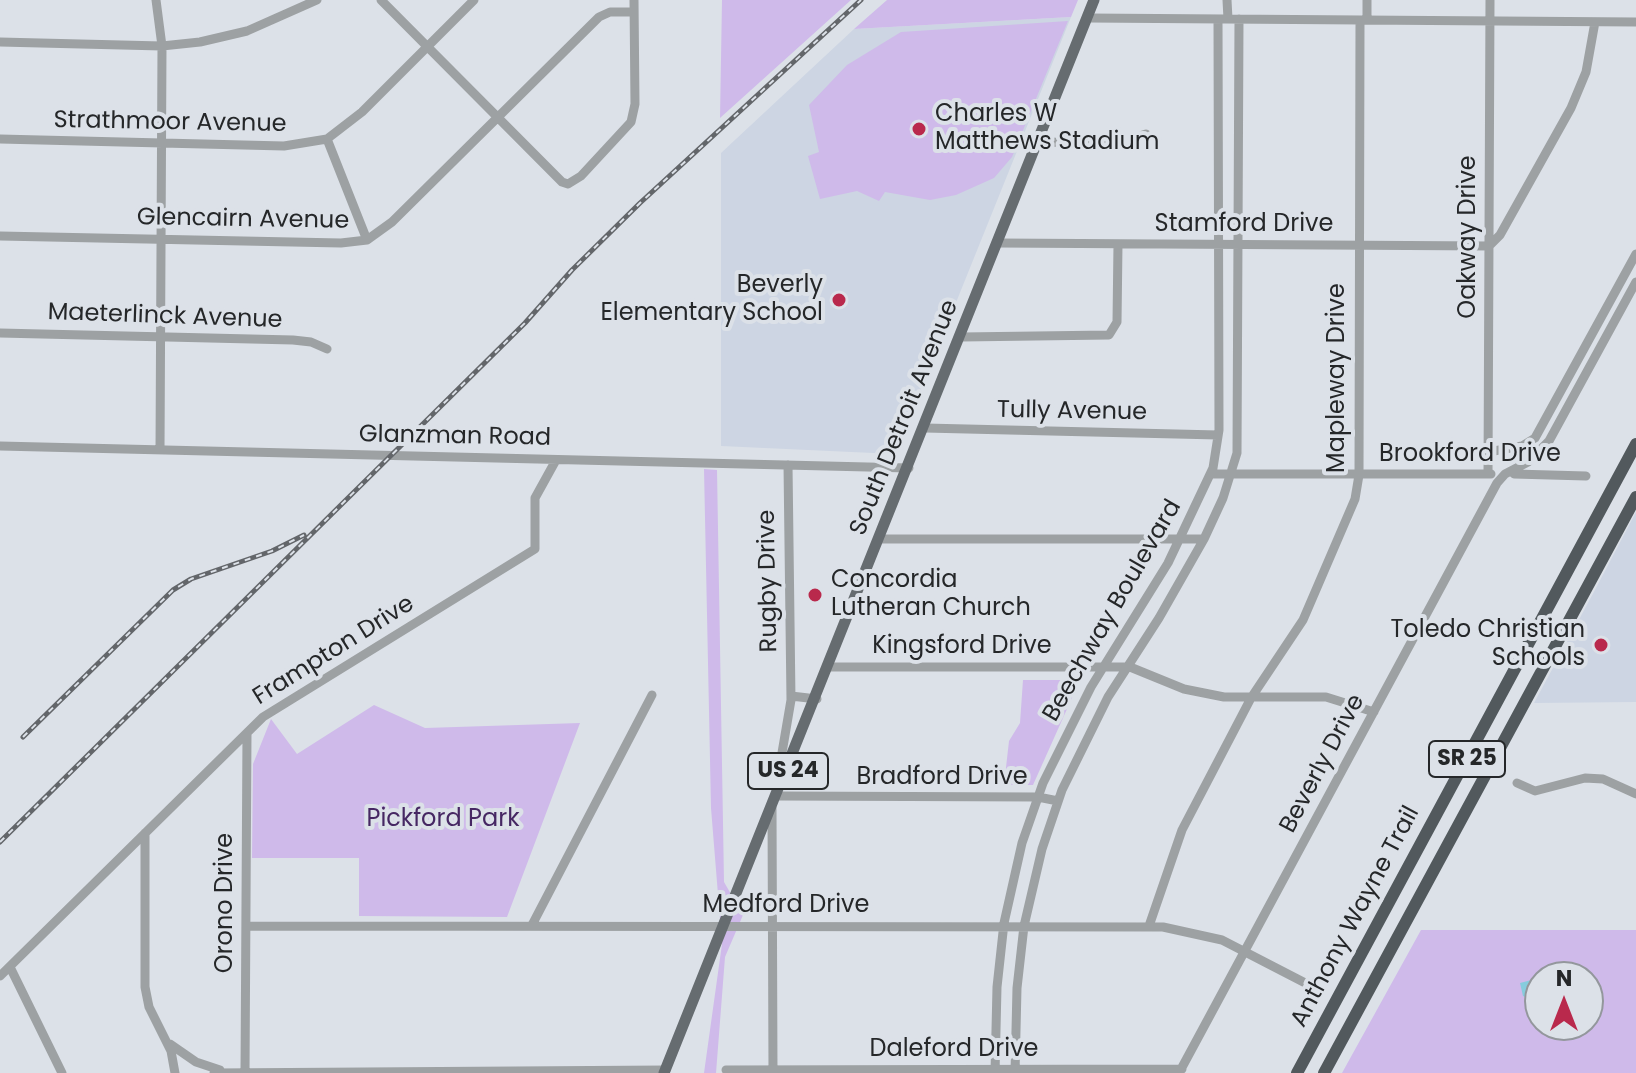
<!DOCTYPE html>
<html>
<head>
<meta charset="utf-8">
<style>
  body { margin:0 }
  #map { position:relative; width:1636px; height:1073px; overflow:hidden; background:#dce1e8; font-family:Poppins,sans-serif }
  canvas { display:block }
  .north { position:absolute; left:1524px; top:961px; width:80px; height:80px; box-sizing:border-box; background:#dce1e8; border:2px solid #93979c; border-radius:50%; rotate:0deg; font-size:22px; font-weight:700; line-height:32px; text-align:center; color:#252729 }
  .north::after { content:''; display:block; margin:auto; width:28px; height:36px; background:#b9294c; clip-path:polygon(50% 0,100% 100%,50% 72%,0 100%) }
</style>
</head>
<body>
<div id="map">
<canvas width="1636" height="1073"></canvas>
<div class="north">N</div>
</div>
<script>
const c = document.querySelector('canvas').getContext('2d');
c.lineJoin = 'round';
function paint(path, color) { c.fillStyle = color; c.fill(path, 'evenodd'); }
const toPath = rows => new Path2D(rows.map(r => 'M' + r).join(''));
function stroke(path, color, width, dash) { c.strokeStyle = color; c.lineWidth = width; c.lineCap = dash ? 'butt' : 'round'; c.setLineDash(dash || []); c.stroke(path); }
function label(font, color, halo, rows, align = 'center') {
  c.font = font + ' Poppins,sans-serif'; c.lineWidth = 8; c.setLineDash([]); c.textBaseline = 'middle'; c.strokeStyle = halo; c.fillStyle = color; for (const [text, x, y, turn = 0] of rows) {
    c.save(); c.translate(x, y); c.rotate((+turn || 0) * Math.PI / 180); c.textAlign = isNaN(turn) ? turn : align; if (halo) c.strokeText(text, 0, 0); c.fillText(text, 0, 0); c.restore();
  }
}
const built = toPath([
  [1071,17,895,454,721,446,721,153,854,29],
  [1636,512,1636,702,1534,703,1596,588]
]);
const green = toPath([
  [722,0,851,0,720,118],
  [887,0,1078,0,1071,17,854,29],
  [1068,21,1012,157,994,178,956,195,930,200,885,192,879,201,857,191,820,199,808,156,819,152,809,105,847,65,901,32],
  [704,469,717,470,724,882,743,915,725,957,716,1073,704,1073,722,944,711,808],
  [1023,680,1080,680,1033,785,1004,785,1009,741,1020,723],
  [374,705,425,728,580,723,507,917,359,916,359,858,252,858,253,764,271,719,297,754],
  [1421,930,1636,930,1636,1073,1342,1073],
  [1540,977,1588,977,1588,1025,1540,1025]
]);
const water = toPath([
  [1555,963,1572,967,1573,977,1540,977,1540,1003,1523,996,1520,983,1539,978]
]);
const minor = toPath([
  [156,0,162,46,160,450],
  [381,0,562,182,568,184,581,176,631,122,635,104,634,0],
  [1227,0,1228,19],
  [1088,18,1636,22],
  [1367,20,1367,0],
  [0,42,162,46,200,42,247,31,317,0],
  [0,139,284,146,327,139,362,112,474,0],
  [327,139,367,240],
  [1038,142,1117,143,1146,134],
  [0,236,341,243,367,240,392,222,599,17,610,12,634,12],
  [998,243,1489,246,1500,235,1571,108,1586,72,1595,22],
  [0,333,293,340,311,342,327,349],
  [962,337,1109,335,1117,322,1118,244],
  [925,428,1218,435],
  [0,446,909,468],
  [1488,452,1522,446,1535,438,1636,254],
  [1211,474,1491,474],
  [1488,474,1490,0],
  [1514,474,1586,476],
  [880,539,1204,539],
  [829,667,1130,667,1184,689,1224,697,1326,697,1374,712],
  [791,696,817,699],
  [777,782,791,700,788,465],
  [1517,783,1535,791,1585,778,1603,779,1636,794],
  [777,796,1038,797,1058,801],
  [772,808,773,1073],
  [145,833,145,987,149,1007,171,1051,175,1073],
  [532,925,652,695],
  [246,926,1163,927,1222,940,1313,987],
  [1149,926,1182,830,1251,698,1303,620,1355,499,1359,475,1360,20],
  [10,967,62,1073],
  [0,976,263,717,535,549,535,498,556,460],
  [170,1044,196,1062,220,1070],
  [726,1070,1182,1069],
  [214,1073,666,1070],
  [245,1073,247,733],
  [995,1073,997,987,1004,923,1022,843,1043,783,1091,687,1168,563,1213,468,1219,430,1218,19],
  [1015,1073,1017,988,1024,926,1042,849,1062,790,1108,697,1159,618,1204,539,1223,498,1237,453,1239,19],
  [1179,1073,1497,483,1505,474,1528,462,1549,441,1636,282]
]);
const major = toPath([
  [664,1073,1094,0]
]);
const highway = toPath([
  [1297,1073,1636,444],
  [1324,1073,1636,497]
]);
const rail = toPath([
  [23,737,173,590,191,579,272,551,304,535],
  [0,842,525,323,572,270,640,203,861,0]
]);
const markers = [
  [919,129,8,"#b9294c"],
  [839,300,8,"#b9294c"],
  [815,595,8,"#b9294c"],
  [1601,645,8,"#b9294c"]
];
const shields = [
  [1467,759,76],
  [788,771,80]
];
const shieldNames = [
  ["SR 25",1467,759],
  ["US 24",788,771]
];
const poiNames = [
  ["Charles W",935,115],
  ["Matthews Stadium",935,143],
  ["Beverly",823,286,"right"],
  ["Elementary School",823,314,"right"],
  ["Concordia",831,581],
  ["Lutheran Church",831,609],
  ["Toledo Christian",1585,631,"right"],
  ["Schools",1585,659,"right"]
];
const streetNames = [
  ["Strathmoor Avenue",170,123,1],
  ["Glencairn Avenue",243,220,1],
  ["Stamford Drive",1244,225],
  ["Oakway Drive",1469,237,-90],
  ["Maeterlinck Avenue",165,317,2],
  ["Mapleway Drive",1338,378,-90],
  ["Tully Avenue",1072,412,1],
  ["South Detroit Avenue",905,418,-68],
  ["Glanzman Road",455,437,1],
  ["Brookford Drive",1470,455],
  ["Rugby Drive",769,581,-91],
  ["Beechway Boulevard",1113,611,-60],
  ["Kingsford Drive",962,647],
  ["Frampton Drive",334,651,-32],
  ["Beverly Drive",1323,764,-62],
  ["Bradford Drive",942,778],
  ["Orono Drive",226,903,-90],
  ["Medford Drive",786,906],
  ["Anthony Wayne Trail",1356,917,-62],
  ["Daleford Drive",954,1050]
];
const parkNames = [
  ["Pickford Park",443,820]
];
paint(built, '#cdd5e3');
paint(green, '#cfbaea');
paint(water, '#86ccdd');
stroke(minor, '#9da1a3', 9);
stroke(major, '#666c70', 11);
stroke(highway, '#52595d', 12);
stroke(rail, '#63666a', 5);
stroke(rail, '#dce1e8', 2, [6]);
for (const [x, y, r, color] of markers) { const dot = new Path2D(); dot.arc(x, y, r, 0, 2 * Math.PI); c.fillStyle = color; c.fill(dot); stroke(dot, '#dce1e8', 3); }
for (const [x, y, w] of shields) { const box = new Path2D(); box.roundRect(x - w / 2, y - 18, w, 36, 6); c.fillStyle = '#dce1e8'; c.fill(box); stroke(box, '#252729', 2); }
label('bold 22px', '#252729', null, shieldNames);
label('24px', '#252729', '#dce1e8', poiNames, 'left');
label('24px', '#252729', '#dce1e8', streetNames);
label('24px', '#462763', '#dce1e8', parkNames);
</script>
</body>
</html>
